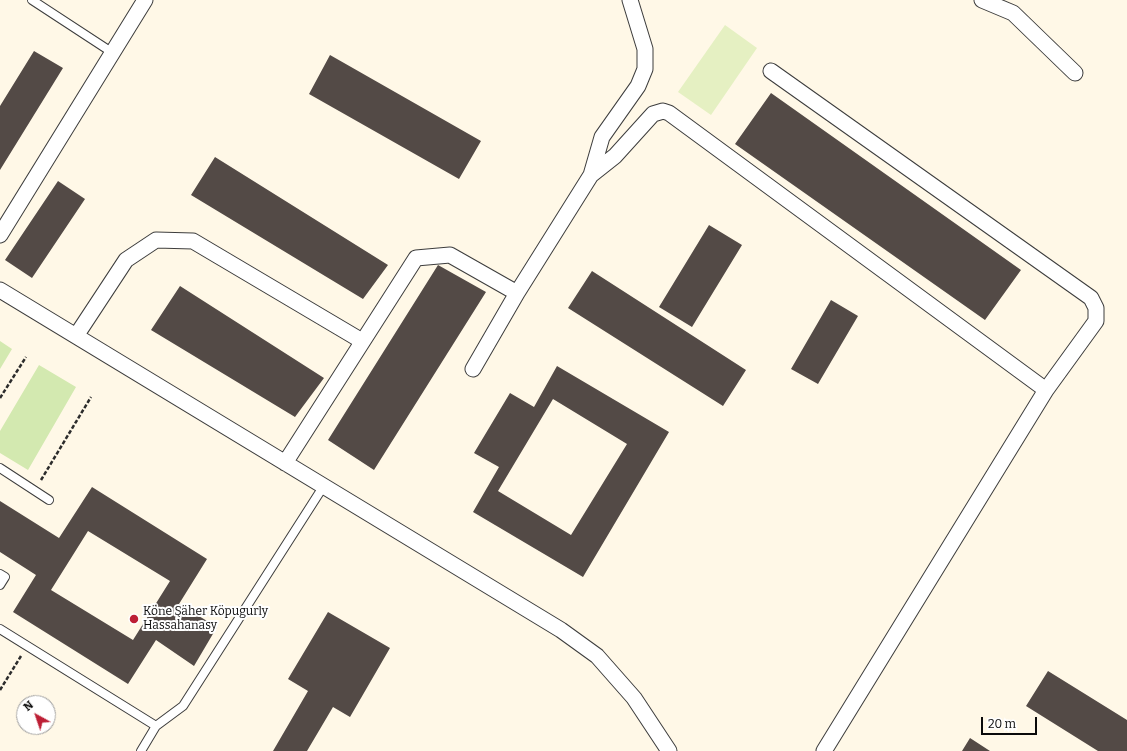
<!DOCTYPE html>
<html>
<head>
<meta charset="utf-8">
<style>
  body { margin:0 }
  #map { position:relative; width:1127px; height:751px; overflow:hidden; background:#fff8e7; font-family:Bitter,serif }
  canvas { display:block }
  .north { position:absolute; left:16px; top:695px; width:40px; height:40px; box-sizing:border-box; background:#fff; border:1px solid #9d9d9d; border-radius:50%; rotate:320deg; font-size:11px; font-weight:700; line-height:16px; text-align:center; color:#0a0a0a }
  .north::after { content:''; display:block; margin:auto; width:14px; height:18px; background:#bd1f35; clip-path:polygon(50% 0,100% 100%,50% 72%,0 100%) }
  .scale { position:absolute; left:981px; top:717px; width:56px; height:18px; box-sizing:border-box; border:2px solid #0a0a0a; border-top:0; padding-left:5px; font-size:12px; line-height:14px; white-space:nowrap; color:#0a0a0a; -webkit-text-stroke:3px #fff; paint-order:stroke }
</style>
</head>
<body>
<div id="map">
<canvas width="1127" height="751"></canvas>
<div class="north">N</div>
<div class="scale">20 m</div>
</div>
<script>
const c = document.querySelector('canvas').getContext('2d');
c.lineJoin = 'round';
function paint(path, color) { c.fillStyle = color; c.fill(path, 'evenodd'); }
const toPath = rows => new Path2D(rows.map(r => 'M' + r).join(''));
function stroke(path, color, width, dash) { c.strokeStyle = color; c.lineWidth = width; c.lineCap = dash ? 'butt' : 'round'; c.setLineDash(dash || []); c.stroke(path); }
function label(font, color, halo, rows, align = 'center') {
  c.font = font + ' Bitter,serif'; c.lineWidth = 4; c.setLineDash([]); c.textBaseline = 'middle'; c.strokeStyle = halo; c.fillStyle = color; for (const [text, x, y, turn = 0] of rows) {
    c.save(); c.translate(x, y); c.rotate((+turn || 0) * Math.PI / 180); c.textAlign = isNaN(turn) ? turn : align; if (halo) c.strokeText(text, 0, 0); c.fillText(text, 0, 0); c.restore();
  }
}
const green = toPath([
  [0,341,12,349,0,369],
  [39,365,76,387,28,470,0,453,0,431]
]);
const pitch = toPath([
  [725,25,757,48,711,115,678,92]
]);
const building = toPath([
  [34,51,63,68,0,170,0,106],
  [330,55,481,141,459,179,309,94],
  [771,93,1021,270,985,320,735,144],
  [215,157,388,265,363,299,191,195],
  [58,181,85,199,32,278,5,260],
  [709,225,742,245,692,327,659,307],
  [438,265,486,292,374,470,328,440],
  [592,271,746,370,723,406,568,308],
  [180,286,324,378,295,417,151,330],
  [831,300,858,316,818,384,791,369],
  [557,366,669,432,583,577,473,512,499,467,474,453,510,393,534,407],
  [553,399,627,444,571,535,498,491],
  [92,487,207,559,179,604,217,627,194,666,156,640,128,684,13,612,36,575,0,552,0,501,59,538],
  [88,531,170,581,133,640,51,590],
  [328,612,390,648,350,717,333,707,307,751,273,751,308,691,288,679],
  [1048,671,1127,720,1127,751,1098,751,1026,706],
  [970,738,990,751,962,751]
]);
const path = toPath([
  [0,398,26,357],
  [41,480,91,397],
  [0,690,21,656]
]);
const lane = toPath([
  [32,0,113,53],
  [0,468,49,500],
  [0,574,5,577,0,585],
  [0,629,156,726],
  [141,751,156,726,183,706,323,487]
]);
const street = toPath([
  [982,0,1013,13,1075,73],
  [771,71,1091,298,1096,308,1096,321,1046,390,824,751],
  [591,175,615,156,653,114,663,111,669,113,1046,390],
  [0,235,145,0],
  [0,290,561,630,597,656,634,698,669,751],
  [76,336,126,260,156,240,193,241,362,341],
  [473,369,517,293,591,175,602,137,638,86,645,69,645,49,630,0],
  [285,463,416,258,450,255,517,293]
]);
const markers = [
  [134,619,5,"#bd1f35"]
];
const poiNames = [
  ["Köne Şäher Köpugurly",143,612],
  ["Hassahanasy",143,626]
];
paint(green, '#d3e9b0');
paint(pitch, '#e5f0c2');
paint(building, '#534a46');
stroke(lane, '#3d3d3d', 10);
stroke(street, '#3d3d3d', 17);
stroke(path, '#2c2c2c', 2.5, [4, 2]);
stroke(lane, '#fff', 8);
stroke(street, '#fff', 15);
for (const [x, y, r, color] of markers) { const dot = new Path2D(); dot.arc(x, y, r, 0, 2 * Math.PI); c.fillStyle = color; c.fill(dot); stroke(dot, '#fff', 1.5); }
label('12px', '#0a0a0a', '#fff', poiNames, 'left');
</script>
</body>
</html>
